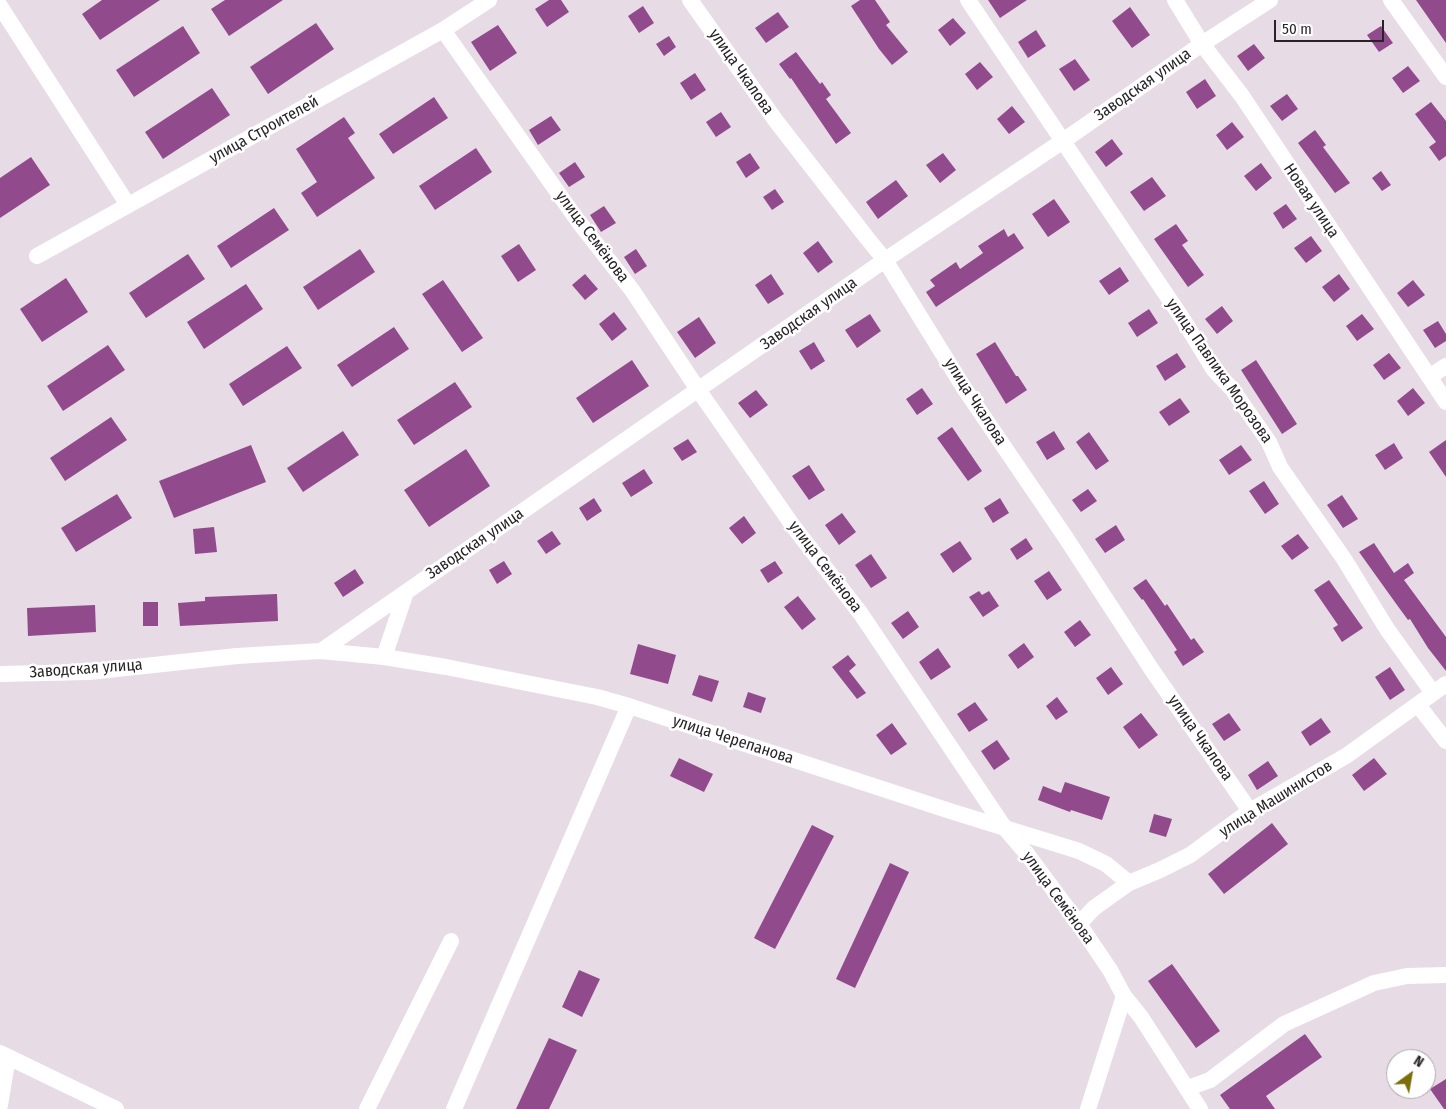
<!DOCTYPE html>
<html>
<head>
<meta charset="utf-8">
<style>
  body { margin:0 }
  #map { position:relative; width:1446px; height:1109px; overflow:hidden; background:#e7dbe6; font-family:"Fira Sans Condensed",sans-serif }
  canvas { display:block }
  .north { position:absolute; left:1386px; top:1049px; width:50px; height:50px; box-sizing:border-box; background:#fff; border:1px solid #a9a7a9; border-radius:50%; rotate:32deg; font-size:14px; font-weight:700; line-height:20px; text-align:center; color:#282327 }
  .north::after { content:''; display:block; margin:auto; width:18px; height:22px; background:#7c6e0a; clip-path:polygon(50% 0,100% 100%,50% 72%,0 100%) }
  .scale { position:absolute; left:1274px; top:20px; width:110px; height:22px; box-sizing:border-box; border:2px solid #282327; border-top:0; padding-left:6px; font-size:15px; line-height:18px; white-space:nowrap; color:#282327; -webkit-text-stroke:4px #fff; paint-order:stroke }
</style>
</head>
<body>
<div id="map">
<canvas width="1446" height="1109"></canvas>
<div class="north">N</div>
<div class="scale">50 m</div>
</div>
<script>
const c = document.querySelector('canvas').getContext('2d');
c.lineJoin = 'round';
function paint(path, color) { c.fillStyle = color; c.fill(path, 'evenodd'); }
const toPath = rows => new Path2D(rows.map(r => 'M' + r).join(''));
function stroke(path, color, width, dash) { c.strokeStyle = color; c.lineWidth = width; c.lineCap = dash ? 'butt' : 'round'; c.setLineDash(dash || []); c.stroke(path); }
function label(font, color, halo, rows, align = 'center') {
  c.font = font + ' "Fira Sans Condensed",sans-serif'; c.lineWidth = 5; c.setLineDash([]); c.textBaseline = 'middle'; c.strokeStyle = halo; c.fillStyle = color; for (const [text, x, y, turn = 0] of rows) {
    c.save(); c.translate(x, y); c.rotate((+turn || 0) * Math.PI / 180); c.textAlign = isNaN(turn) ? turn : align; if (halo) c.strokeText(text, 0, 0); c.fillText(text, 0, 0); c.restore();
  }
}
const building = toPath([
  [102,0,160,0,100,40,82,14],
  [225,0,283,0,229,36,211,9],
  [549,0,561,0,569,12,547,27,535,9],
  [860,0,875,0,890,22,886,25,908,52,892,65,879,49,851,6],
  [988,0,1027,0,1000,18],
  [1416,0,1446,0,1446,43],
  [643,6,654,23,639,33,628,16],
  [1130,7,1150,35,1132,48,1112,21],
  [778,12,789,27,766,43,755,28],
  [953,18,966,33,950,46,938,30],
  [316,23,334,49,268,94,250,67],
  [498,25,517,53,490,71,471,42],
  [183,26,200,53,134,97,116,70],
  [1381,26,1393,43,1379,52,1367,35],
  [1036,30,1046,46,1028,58,1018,42],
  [669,36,676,47,664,56,656,44],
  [1254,44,1265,58,1248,71,1237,56],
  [796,52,820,84,822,82,831,95,826,99,851,133,836,144,791,78,790,79,779,64],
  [1075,59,1090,80,1074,91,1059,69],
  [980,62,993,77,977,90,965,74],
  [1408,66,1420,81,1403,93,1392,78],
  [695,73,706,90,691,100,680,83],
  [1205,79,1216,96,1197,109,1186,92],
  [212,88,230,115,163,159,145,132],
  [1287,94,1298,109,1282,121,1270,106],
  [434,97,448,118,393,154,379,134],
  [1431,102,1446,121,1446,156,1439,161,1429,147,1436,142,1415,114],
  [1012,106,1025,122,1009,134,997,119],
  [721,112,731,127,716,137,706,122],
  [551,116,561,130,538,145,529,130],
  [344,117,355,133,348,138,375,178,317,217,301,193,317,182,296,149],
  [1232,122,1244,137,1227,150,1216,135],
  [1315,130,1326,145,1323,147,1350,183,1335,193,1298,143],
  [1112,139,1123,154,1106,167,1095,152],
  [476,148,492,172,435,210,419,186],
  [750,153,760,168,746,178,736,162],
  [943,153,956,170,940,183,926,165],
  [31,157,50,185,0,218,0,178],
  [575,162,585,177,569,187,559,173],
  [1261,163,1272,178,1256,191,1244,176],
  [1381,171,1391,185,1382,191,1372,178],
  [1152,177,1166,196,1144,211,1130,192],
  [896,180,908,196,878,219,866,202],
  [775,189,784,202,772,210,763,197],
  [1054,199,1070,222,1048,237,1032,214],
  [1286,204,1297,219,1283,229,1273,213],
  [604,206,616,223,601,232,590,215],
  [274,208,289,230,231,268,217,246],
  [1176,224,1188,241,1182,245,1204,275,1188,287,1154,239],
  [1004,229,1008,237,1014,233,1024,248,936,307,926,292,935,286,930,280,956,262,960,269,983,253,978,246],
  [1311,236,1322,251,1306,263,1294,248],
  [818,241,833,262,818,273,803,253],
  [519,244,536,270,518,282,501,256],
  [360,249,375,272,318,310,303,287],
  [636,249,647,266,635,274,624,257],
  [188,254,205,279,146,318,129,293],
  [1120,267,1129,281,1109,295,1099,281],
  [585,274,598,289,585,300,572,285],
  [771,274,784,294,768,304,755,285],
  [1339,274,1350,289,1334,302,1322,287],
  [66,278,88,312,42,342,20,309],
  [443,280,483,338,462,352,422,294],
  [1413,280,1425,295,1408,307,1397,293],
  [246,284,263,309,204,349,187,322],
  [1222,306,1233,321,1217,334,1205,319],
  [1149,309,1158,323,1137,337,1128,323],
  [614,312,627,329,612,341,599,324],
  [870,314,881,331,857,348,845,330],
  [1362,314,1374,329,1357,341,1346,326],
  [699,317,716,343,695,358,677,332],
  [1438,321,1446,334,1446,341,1435,348,1423,330],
  [394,327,409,349,352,387,337,365],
  [814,342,825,361,811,370,799,351],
  [995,342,1016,376,1018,376,1027,390,1006,404,976,354],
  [108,345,125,370,63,411,47,386],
  [287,346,302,368,243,406,229,384],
  [1177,353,1186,367,1165,381,1156,366],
  [1389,353,1401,368,1384,380,1373,365],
  [632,360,649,386,593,423,576,398],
  [1256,360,1297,424,1282,434,1241,370],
  [455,382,472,407,414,445,397,420],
  [922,388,933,404,917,415,906,399],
  [1413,388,1425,403,1408,416,1397,401],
  [756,390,768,405,750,418,738,403],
  [1180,398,1190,412,1169,426,1159,412],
  [111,417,127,440,65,481,50,458],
  [952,427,982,471,968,481,937,438],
  [343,431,359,455,303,492,287,468],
  [1054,431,1065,449,1047,460,1036,442],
  [1089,432,1109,461,1096,470,1076,442],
  [688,439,697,452,682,461,673,448],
  [1446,440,1446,477,1429,452],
  [1394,443,1403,458,1385,470,1375,455],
  [251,445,266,482,174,518,159,481],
  [1241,445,1252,460,1229,475,1219,460],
  [466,449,490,486,429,527,404,490],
  [809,465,825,490,809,500,792,476],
  [644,469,653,483,631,497,622,483],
  [1264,481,1279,504,1265,514,1249,491],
  [1088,489,1097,501,1081,512,1072,500],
  [117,494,132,518,76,552,61,528],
  [1342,495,1358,519,1343,528,1327,505],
  [594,498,602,511,587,521,579,508],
  [1000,498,1009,513,993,523,984,508],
  [842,513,856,532,839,545,825,525],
  [744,516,756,533,742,544,729,528],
  [1116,525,1125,540,1105,553,1095,539],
  [214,527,217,552,195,554,193,529],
  [552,531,561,544,546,554,537,541],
  [1298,534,1309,548,1292,560,1281,546],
  [1026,538,1033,549,1017,560,1010,549],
  [960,541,972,559,953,573,940,554],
  [1374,543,1394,573,1408,563,1414,573,1404,580,1446,637,1446,671,1428,648,1410,619,1408,620,1397,605,1359,552],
  [871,554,887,578,871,588,855,565],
  [504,561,512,574,497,584,489,570],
  [775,561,783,573,768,583,760,570],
  [355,569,364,583,343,597,334,583],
  [1049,571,1062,590,1047,600,1034,581],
  [1146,579,1165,606,1167,604,1191,640,1194,638,1204,652,1183,666,1174,652,1177,650,1143,599,1142,600,1133,588],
  [1329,580,1363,628,1342,642,1333,628,1338,625,1314,590],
  [979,591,982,595,989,591,999,606,983,617,969,597],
  [277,594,278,621,180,626,178,603,205,601,205,597],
  [798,596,816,619,802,630,784,607],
  [143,602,158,602,158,626,143,626],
  [95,605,96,632,28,636,27,608],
  [908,611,919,627,903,639,891,623],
  [1080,620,1091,635,1075,647,1064,632],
  [1024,643,1034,657,1018,669,1008,655],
  [638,644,676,655,668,684,630,674],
  [938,648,951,667,931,680,919,662],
  [848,655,856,665,849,671,866,693,857,699,832,667],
  [1111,667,1123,684,1108,695,1096,678],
  [1390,667,1405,690,1390,700,1375,677],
  [699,675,719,681,712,702,692,695],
  [748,692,766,698,761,713,743,707],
  [1057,697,1068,712,1056,720,1046,706],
  [975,702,988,720,969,732,957,714],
  [1141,713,1158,735,1139,749,1123,727],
  [1229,713,1241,730,1224,741,1212,724],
  [1321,718,1331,732,1310,746,1301,732],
  [892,723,907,744,891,755,876,735],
  [997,740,1010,759,994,770,981,751],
  [679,758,713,774,704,792,670,776],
  [1374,758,1387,774,1364,791,1352,775],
  [1268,761,1278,776,1257,790,1248,775],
  [1065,782,1110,797,1102,820,1071,810,1070,812,1038,800,1043,786,1061,793],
  [1154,814,1172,819,1166,837,1149,832],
  [1272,823,1288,844,1224,894,1208,874],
  [812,825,834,836,775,949,754,938],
  [890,863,909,872,855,988,836,979],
  [1172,964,1220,1031,1196,1048,1148,981],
  [579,970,600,979,582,1017,562,1007],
  [1305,1034,1322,1057,1266,1096,1275,1109,1230,1109,1220,1095],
  [549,1038,577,1050,549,1109,516,1109],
  [1446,1079,1446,1109,1444,1109,1430,1089]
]);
const minor = toPath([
  [690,0,776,121,867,238,885,260,964,388,1066,538,1152,670,1250,811],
  [968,0,1184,321,1214,370,1232,389,1269,442,1280,467,1344,559,1387,629,1433,693],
  [1175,0,1202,44,1242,96,1446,402],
  [1391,0,1446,77],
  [0,6,128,205],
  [443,30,578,221,632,290,699,391,793,526,861,614,1004,827,1027,854,1079,924,1110,970,1124,996,1141,1017,1200,1109],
  [37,256,443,30,489,0],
  [1429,377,1446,366],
  [321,651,406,592],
  [384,657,406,592,885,260,1063,141,1202,44,1270,0],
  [0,674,89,672,237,656,321,651,384,657,446,667,597,697,629,706,950,811,1079,851,1106,864,1129,883],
  [1418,705,1446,741],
  [1079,924,1094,908,1129,883,1160,870,1190,855,1250,811,1346,756,1446,684],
  [0,1053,116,1109],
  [1188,1088,1210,1080,1284,1024,1374,983,1407,976,1446,975],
  [0,1105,8,1057],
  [367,1109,451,941],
  [454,1109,629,706],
  [1088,1109,1124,996]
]);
const streetNames = [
  ["улица Чкалова",741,72,55],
  ["Заводская улица",1143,85,-35],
  ["улица Строителей",264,130,-29],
  ["Новая улица",1311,201,56],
  ["улица Семёнова",592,237,53],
  ["Заводская улица",809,314,-35],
  ["улица Павлика Морозова",1219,371,55],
  ["улица Чкалова",975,402,57],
  ["Заводская улица",475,544,-34],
  ["улица Семёнова",825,567,53],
  ["Заводская улица",86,669,-4],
  ["улица Чкалова",1200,738,55],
  ["улица Черепанова",733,740,18],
  ["улица Машинистов",1276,799,-32],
  ["улица Семёнова",1058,898,54]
];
paint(building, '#914b8d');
stroke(minor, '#fff', 16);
label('16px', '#282327', '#fff', streetNames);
</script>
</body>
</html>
